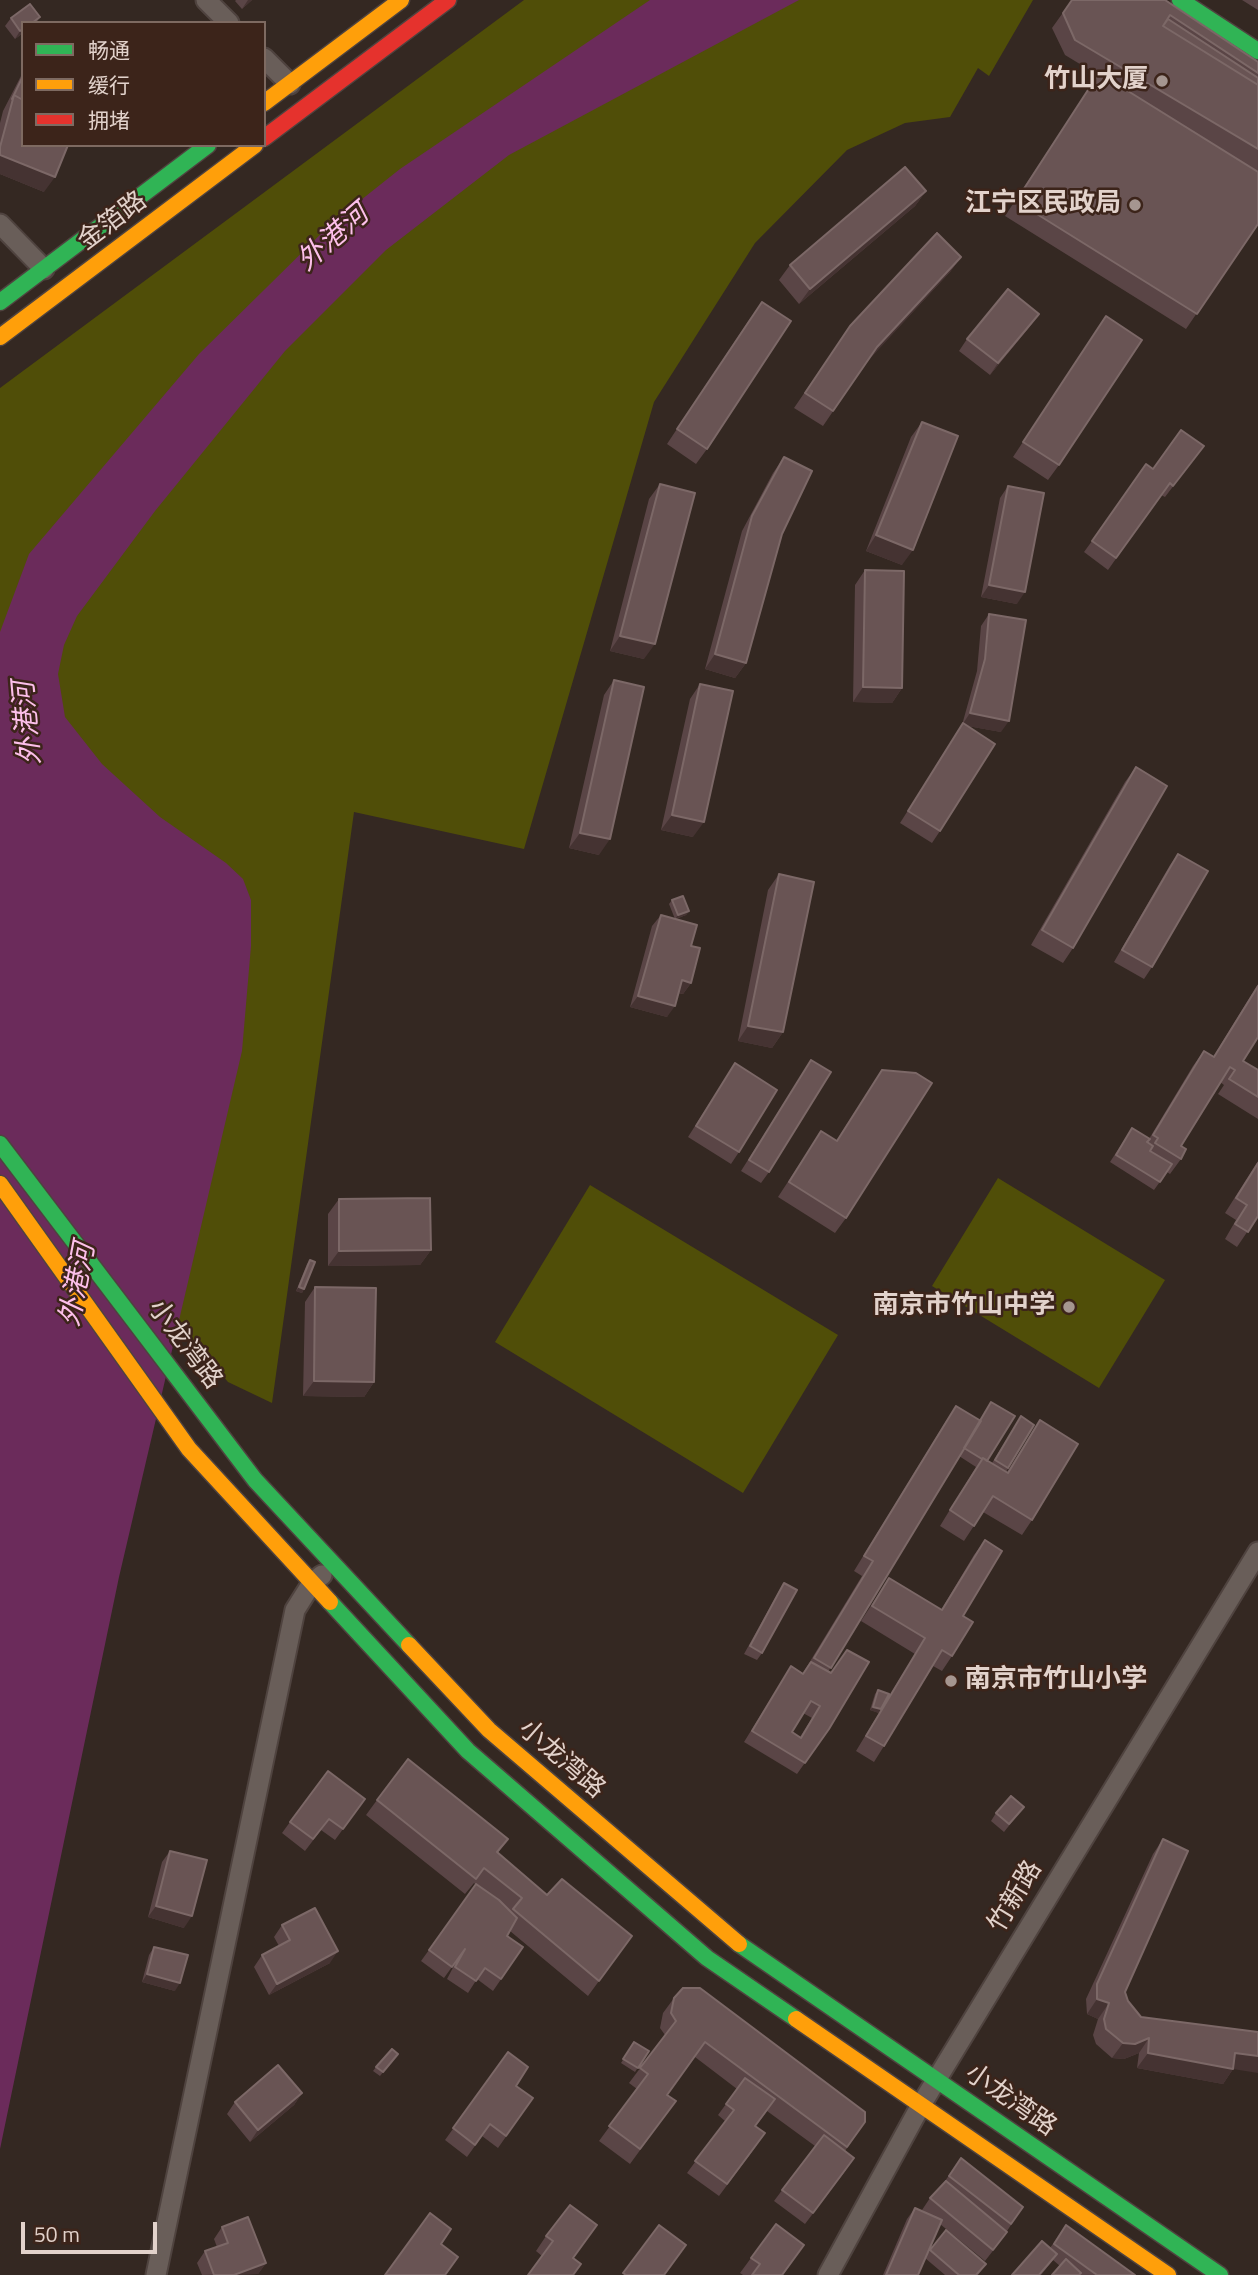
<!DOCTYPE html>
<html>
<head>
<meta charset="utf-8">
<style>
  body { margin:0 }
  #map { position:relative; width:1258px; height:2275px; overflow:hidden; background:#342822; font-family:"Titillium Web","Noto Sans SC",sans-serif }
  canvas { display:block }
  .legend { position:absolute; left:21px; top:21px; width:245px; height:126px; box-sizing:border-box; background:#3c241a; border:2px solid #7e6a61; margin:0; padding:9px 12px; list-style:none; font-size:21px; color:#e2d2cb }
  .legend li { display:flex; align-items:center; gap:14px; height:35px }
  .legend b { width:35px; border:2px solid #7e6a61 }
  .scale { position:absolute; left:21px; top:2222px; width:136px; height:32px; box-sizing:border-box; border:4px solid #e2d2cb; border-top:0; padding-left:9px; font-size:21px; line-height:24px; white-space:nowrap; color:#e2d2cb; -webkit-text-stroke:5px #3c241a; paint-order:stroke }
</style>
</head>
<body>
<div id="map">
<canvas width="1258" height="2275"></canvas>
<ul class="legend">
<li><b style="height:9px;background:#30b455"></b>畅通</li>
<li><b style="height:9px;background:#ff9f0a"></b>缓行</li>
<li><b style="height:9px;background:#e5322d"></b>拥堵</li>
</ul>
<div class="scale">50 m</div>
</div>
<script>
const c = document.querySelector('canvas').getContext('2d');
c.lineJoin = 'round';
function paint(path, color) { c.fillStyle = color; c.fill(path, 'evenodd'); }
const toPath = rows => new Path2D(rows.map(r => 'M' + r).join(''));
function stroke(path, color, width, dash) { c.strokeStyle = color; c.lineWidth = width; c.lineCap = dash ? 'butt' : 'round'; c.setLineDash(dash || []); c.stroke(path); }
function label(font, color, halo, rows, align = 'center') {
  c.font = font + ' "Titillium Web","Noto Sans SC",sans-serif'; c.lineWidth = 5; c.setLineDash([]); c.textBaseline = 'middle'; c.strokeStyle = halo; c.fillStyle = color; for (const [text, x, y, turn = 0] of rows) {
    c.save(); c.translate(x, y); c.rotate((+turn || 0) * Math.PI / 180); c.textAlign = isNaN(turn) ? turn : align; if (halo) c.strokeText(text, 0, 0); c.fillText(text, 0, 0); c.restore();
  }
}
const green = toPath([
  [524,0,1033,0,989,76,978,68,950,117,905,123,847,150,755,243,654,402,524,849,354,812,272,1403,228,1382,0,1107,0,388],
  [998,1178,1165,1280,1099,1388,932,1286],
  [590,1185,838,1335,743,1493,495,1342]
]);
const water = toPath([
  [650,0,799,0,509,155,386,250,285,351,155,511,77,616,64,645,58,674,65,717,102,764,160,817,226,863,243,879,251,900,251,946,242,1051,119,1577,0,2149,0,632,29,554,199,354,332,223,400,169]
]);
const street = toPath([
  [206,0,229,23],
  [264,58,290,84],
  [0,224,44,269],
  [156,2275,295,1610,312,1583,322,1575],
  [828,2275,921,2105,1258,1552]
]);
const fast = toPath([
  [1180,0,1258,51],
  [0,302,208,145],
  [0,1144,255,1480,409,1645],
  [330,1602,468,1751,707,1958,796,2019],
  [739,1944,1220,2275]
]);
const slow = toPath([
  [264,103,401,0],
  [0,337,255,145],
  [0,1184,189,1449,330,1602],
  [409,1645,489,1730,739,1944],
  [796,2019,1168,2275]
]);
const jam = toPath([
  [264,138,448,0]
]);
const wall = toPath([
  [236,0,252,0,242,9,235,1],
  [1072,0,1165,0,1258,62,1258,224,1186,329,1005,216,1098,75,1065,55,1052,28],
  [1242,0,1258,0,1258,10],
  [40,17,36,23,23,23,23,33,15,39,5,26,11,18],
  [23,72,23,145,44,192,0,174,0,123,3,111],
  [926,191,915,206,799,304,779,280,790,265],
  [961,257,950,272,868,360,823,426,794,408,850,326],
  [1106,316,1059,465,1048,480,1013,457],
  [751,317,707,449,696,464,667,444],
  [1031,325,990,375,959,351,967,339],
  [922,422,902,565,866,551,911,437],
  [1204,446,1165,497,1161,495,1108,570,1084,552,1092,541,1153,469],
  [784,457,782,534,746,663,735,678,705,669,742,531,773,473],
  [660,484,644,659,610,651,649,499],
  [1008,486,1017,604,981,597,1000,498],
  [865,570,902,688,892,703,853,702,855,585],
  [989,614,1001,732,968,726,940,831,932,843,900,823,962,725,977,671,981,626],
  [614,680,599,855,569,848,604,695],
  [700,684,693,837,661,830,690,699],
  [1136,767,1073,948,1063,963,1031,945,1125,782],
  [1178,854,1152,967,1144,979,1114,962,1170,865],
  [779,874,783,1032,772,1048,738,1041,768,890],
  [672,900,689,911,686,915,676,919,691,946,691,983,683,994,678,993,667,1017,630,1007,652,926,661,915,675,919,669,904],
  [1258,984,1258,1037,1243,1061,1258,1070,1258,1119,1218,1094,1224,1085,1220,1082,1181,1146,1181,1159,1170,1174,1167,1172,1154,1190,1110,1162,1132,1128,1149,1139,1193,1066,1204,1051,1213,1057],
  [811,1060,769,1172,761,1183,741,1171],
  [735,1063,739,1152,731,1164,688,1137],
  [882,1070,846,1218,835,1233,778,1197,821,1131,836,1141],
  [1258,1161,1258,1216,1237,1247,1225,1239,1236,1220,1225,1213],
  [339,1199,431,1250,420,1265,328,1266,328,1214],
  [310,1260,304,1289,302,1293,296,1291,307,1264],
  [315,1287,374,1382,364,1397,303,1396,305,1302],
  [991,1402,987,1461,992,1463,1021,1416,1034,1425,1006,1472,1007,1472,1040,1420,1032,1520,1022,1535,983,1512,964,1541,940,1526,976,1467,959,1456,828,1672,829,1729,797,1774,744,1742,791,1666,803,1673,862,1576,854,1571,946,1421,956,1406,980,1420],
  [803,1713,812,1718,800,1737,792,1732],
  [985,1540,952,1656,942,1671,933,1666,884,1746,874,1762,856,1751,879,1713,870,1710,875,1694,878,1690,883,1706,915,1654,861,1621,889,1578,941,1610,974,1555],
  [784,1583,762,1653,757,1660,744,1654,779,1591],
  [365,1799,335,1840,321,1830,305,1851,282,1833,290,1822],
  [377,1800,508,1839,498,1853,547,1895,632,1936,588,1996,510,1931,507,1936,523,1947,493,1991,477,1979,468,1993,447,1979,457,1960,444,1978,421,1961,476,1885,474,1883,465,1894,366,1815],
  [1024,1807,1004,1832,991,1821,996,1813],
  [1163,1839,1125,1992,1128,2001,1141,2017,1233,2069,1223,2084,1137,2068,1139,2053,1124,2059,1112,2058,1096,2044,1093,2035,1098,2019,1087,2014,1086,1999,1153,1854],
  [170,1851,184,1928,148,1917,162,1862],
  [282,1925,330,1963,269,1995,254,1967,262,1955,279,1946,274,1937],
  [154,1947,175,1991,142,1982,149,1955],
  [674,1998,865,2122,845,2151,846,2170,805,2224,774,2201,815,2146,767,2111,756,2126,757,2145,719,2196,687,2173,725,2121,718,2115,737,2089,695,2057,667,2095,665,2116,630,2164,599,2141,637,2089,629,2083,665,2035,660,2028,663,2013],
  [634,2042,649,2051,635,2072,621,2063],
  [508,2052,516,2086,533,2098,498,2148,482,2136,467,2157,445,2140],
  [398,2054,380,2076,373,2071,376,2067],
  [302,2093,294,2105,250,2142,227,2114,235,2102],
  [961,2158,1023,2207,999,2243,985,2261,940,2224,925,2257,946,2230,986,2264,978,2275,945,2275,925,2258,918,2275,883,2275,907,2219,915,2208,925,2212,922,2210,930,2198,945,2181],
  [1066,2225,1135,2275,1052,2275,1060,2266,1053,2260,1041,2275,1012,2275,1050,2248],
  [222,2227,266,2263,258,2274,202,2275,197,2263,205,2251,217,2247,214,2239],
  [546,2236,573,2259,542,2256,536,2251],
  [804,2245,783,2275,743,2275,740,2273,751,2258]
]);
const shadedWall = toPath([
  [248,0,252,0,242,9],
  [23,29,23,33,15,39,20,31],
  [0,155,55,177,44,192,0,174],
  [926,191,915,206,799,304,810,289],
  [961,257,950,272,867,362,877,347],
  [1039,314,1031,325,990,375,998,363],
  [876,535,913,550,902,565,866,551],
  [989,585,1025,592,1017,604,981,597],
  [620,636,655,644,644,659,610,651],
  [715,654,746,663,735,678,705,669],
  [863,687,902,688,892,703,853,702],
  [970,713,1009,721,1001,732,962,725],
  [672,815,704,822,693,837,661,830],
  [580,833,610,839,599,855,569,848],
  [689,911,686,915,675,919,678,915],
  [682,980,691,983,683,994,674,992],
  [638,996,675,1006,667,1017,630,1007],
  [748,1026,783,1032,772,1048,738,1041],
  [431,1250,420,1265,328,1266,339,1251],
  [299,1287,304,1289,302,1293,296,1291],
  [314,1381,374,1382,364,1397,303,1396],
  [873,1707,881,1709,879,1713,870,1710],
  [156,1906,192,1916,184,1928,148,1917],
  [338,1951,330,1963,269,1995,277,1984],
  [147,1974,180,1983,175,1991,142,1982],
  [1097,1999,1109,2003,1098,2019,1087,2014],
  [1149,2038,1139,2053,1124,2059,1112,2058,1123,2043],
  [1148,2053,1235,2053,1258,2056,1258,2073,1233,2069,1223,2084,1137,2068],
  [302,2093,294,2105,250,2142,258,2130],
  [1057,2254,1041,2275,1039,2275],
  [266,2263,258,2274,234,2275]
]);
const building = toPath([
  [1072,0,1165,0,1258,62,1258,73,1170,15,1163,26,1258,85,1258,149,1075,40,1063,13,1072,0],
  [30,4,40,17,32,23,23,23,23,29,20,31,11,18,30,4],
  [1168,19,1258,78,1258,85,1163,26,1168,19],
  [1099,73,1258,172,1258,224,1197,314,1016,201,1099,73],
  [23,76,23,100,14,95,12,99,23,76],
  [14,95,23,100,23,145,68,145,55,177,0,155,0,147,14,95],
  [905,167,926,191,810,289,790,265,905,167],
  [937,233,961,257,877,347,833,411,805,393,850,326,937,233],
  [1008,289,1039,314,998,363,967,339,1008,289],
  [762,302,791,321,707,449,677,429,762,302],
  [1106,316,1142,340,1059,465,1023,442,1106,316],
  [922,422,958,436,913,550,876,535,922,422],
  [1181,430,1204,446,1173,486,1170,483,1116,558,1092,541,1146,464,1153,469,1181,430],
  [784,457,812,471,782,534,746,663,715,654,752,516,784,457],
  [660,484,695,493,655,644,620,636,660,484],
  [1008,486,1044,493,1025,592,989,585,1008,486],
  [865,570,904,571,902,688,863,687,865,570],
  [989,614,1026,620,1009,721,970,713,985,659,989,614],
  [614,680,644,687,610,839,580,833,614,680],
  [700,684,733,691,704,822,672,815,700,684],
  [963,723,995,744,940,831,908,811,963,723],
  [1136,767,1167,786,1073,948,1042,930,1136,767],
  [1178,854,1208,871,1152,967,1122,950,1178,854],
  [779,874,814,882,783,1032,748,1026,779,874],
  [683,896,689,911,678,915,672,900,683,896],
  [661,915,697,925,691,946,700,948,691,983,682,980,675,1006,638,996,661,915],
  [1258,986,1258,1037,1243,1061,1258,1070,1258,1097,1229,1079,1235,1070,1230,1067,1181,1146,1186,1149,1181,1159,1155,1143,1158,1138,1153,1135,1204,1051,1214,1057,1258,986],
  [811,1060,831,1072,769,1172,749,1160,811,1060],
  [735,1063,777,1090,739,1152,696,1126,735,1063],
  [882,1070,916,1073,932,1083,846,1218,789,1182,821,1131,837,1141,882,1070],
  [1132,1128,1150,1139,1147,1142,1153,1146,1150,1151,1172,1164,1160,1182,1116,1155,1132,1128],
  [1258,1163,1258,1216,1248,1232,1235,1224,1247,1205,1236,1198,1258,1163],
  [430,1198,431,1250,339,1251,339,1199,430,1198],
  [310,1260,315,1262,304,1289,299,1287,310,1260],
  [315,1287,376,1288,374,1382,314,1381,315,1287],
  [991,1402,1015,1416,987,1461,983,1458,982,1459,964,1448,991,1402],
  [956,1406,981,1421,831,1668,814,1658,873,1561,864,1556,956,1406],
  [1021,1416,1034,1425,1008,1468,995,1460,1021,1416],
  [1040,1420,1078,1444,1032,1520,993,1496,974,1526,950,1510,983,1458,1008,1473,1040,1420],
  [985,1540,1002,1551,963,1616,973,1622,952,1656,942,1650,884,1746,866,1736,925,1638,872,1606,889,1578,942,1610,985,1540],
  [784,1583,797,1590,762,1653,750,1646,784,1583],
  [847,1650,869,1662,829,1729,805,1763,752,1731,791,1666,803,1674,811,1662,831,1673,847,1650],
  [811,1701,820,1706,801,1738,792,1732,811,1701],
  [878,1690,889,1694,881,1709,873,1707,878,1690],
  [408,1759,508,1839,497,1852,547,1895,562,1879,632,1936,599,1981,513,1909,522,1898,484,1868,476,1879,377,1800,408,1759],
  [328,1771,365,1799,343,1829,329,1819,313,1839,290,1822,328,1771],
  [1011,1796,1024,1807,1009,1824,996,1813,1011,1796],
  [1163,1839,1188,1851,1125,1992,1128,2001,1141,2017,1258,2032,1258,2056,1235,2053,1233,2069,1148,2053,1149,2038,1135,2044,1123,2043,1106,2029,1104,2019,1109,2003,1097,1999,1097,1984,1163,1839],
  [170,1851,207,1860,192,1916,156,1906,170,1851],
  [476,1884,499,1900,517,1918,507,1936,523,1947,501,1979,485,1968,476,1981,455,1967,465,1949,452,1967,429,1950,476,1884],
  [315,1908,338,1951,277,1984,262,1955,290,1940,282,1925,315,1908],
  [154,1947,188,1955,180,1983,147,1974,154,1947],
  [683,1988,700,1988,865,2112,865,2122,847,2147,705,2042,667,2095,676,2101,640,2149,609,2126,648,2074,640,2068,676,2021,671,2013,674,1998,683,1988],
  [634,2042,649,2051,638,2068,623,2059,634,2042],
  [392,2049,398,2054,383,2072,376,2067,392,2049],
  [508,2052,528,2067,516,2086,533,2098,506,2136,490,2124,475,2145,453,2128,508,2052],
  [278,2065,302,2093,258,2130,235,2102,278,2065],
  [745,2078,775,2099,755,2126,765,2133,727,2184,695,2161,734,2110,726,2104,745,2078],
  [824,2135,854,2158,813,2213,782,2190,824,2135],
  [961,2158,1023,2207,1011,2224,949,2176,961,2158],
  [946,2181,1007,2232,993,2250,930,2198,946,2181],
  [570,2205,597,2225,573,2258,581,2264,573,2275,528,2275,553,2241,546,2236,570,2205],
  [915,2208,942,2220,918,2275,886,2275,915,2208],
  [430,2213,451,2229,441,2244,458,2257,445,2275,385,2275,430,2213],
  [248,2217,266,2263,234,2275,214,2275,205,2251,228,2243,222,2227,248,2217],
  [776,2224,804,2245,782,2275,752,2275,760,2264,751,2258,776,2224],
  [659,2225,686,2245,664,2275,626,2275,623,2273,659,2225],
  [1066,2225,1135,2275,1097,2275,1054,2244,1066,2225],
  [946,2230,986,2264,976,2275,959,2275,930,2250,946,2230],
  [1042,2241,1057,2254,1039,2275,1012,2275,1042,2241],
  [1066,2259,1081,2273,1079,2275,1052,2275,1066,2259]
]);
const markers = [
  [1162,81,7,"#a59690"],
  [1135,205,7,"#a59690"],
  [1069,1307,7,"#a59690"],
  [951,1681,7,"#a59690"]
];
const poiNames = [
  ["竹山大厦",1148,81],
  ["江宁区民政局",1121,205],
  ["南京市竹山中学",1055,1307],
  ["南京市竹山小学",965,1681,"left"]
];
const streetNames = [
  ["金箔路",113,222,-37],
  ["小龙湾路",184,1345,53],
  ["小龙湾路",561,1760,41],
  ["竹新路",1016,1897,-59],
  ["小龙湾路",1010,2101,35]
];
const waterNames = [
  ["外港河",334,239,-41],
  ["外港河",29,723,-95],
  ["外港河",79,1285,-79]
];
paint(green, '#504e08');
paint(water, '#6b2b5b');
stroke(street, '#4f433f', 23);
stroke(fast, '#4f433f', 19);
stroke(slow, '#4f433f', 19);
stroke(jam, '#4f433f', 19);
stroke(street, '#695e59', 19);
stroke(fast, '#30b455', 16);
stroke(slow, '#ff9f0a', 16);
stroke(jam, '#e5322d', 16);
paint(wall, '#5a4546');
paint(shadedWall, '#453332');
paint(building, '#695454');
stroke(building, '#7c6867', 2);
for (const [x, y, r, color] of markers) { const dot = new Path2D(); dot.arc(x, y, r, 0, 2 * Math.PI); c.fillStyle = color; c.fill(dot); stroke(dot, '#3c241a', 2.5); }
label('bold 26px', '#e2d2cb', '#3c241a', poiNames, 'right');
label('26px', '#e2d2cb', '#3c241a', streetNames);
label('italic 28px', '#fcbfea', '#3c241a', waterNames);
</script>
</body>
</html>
